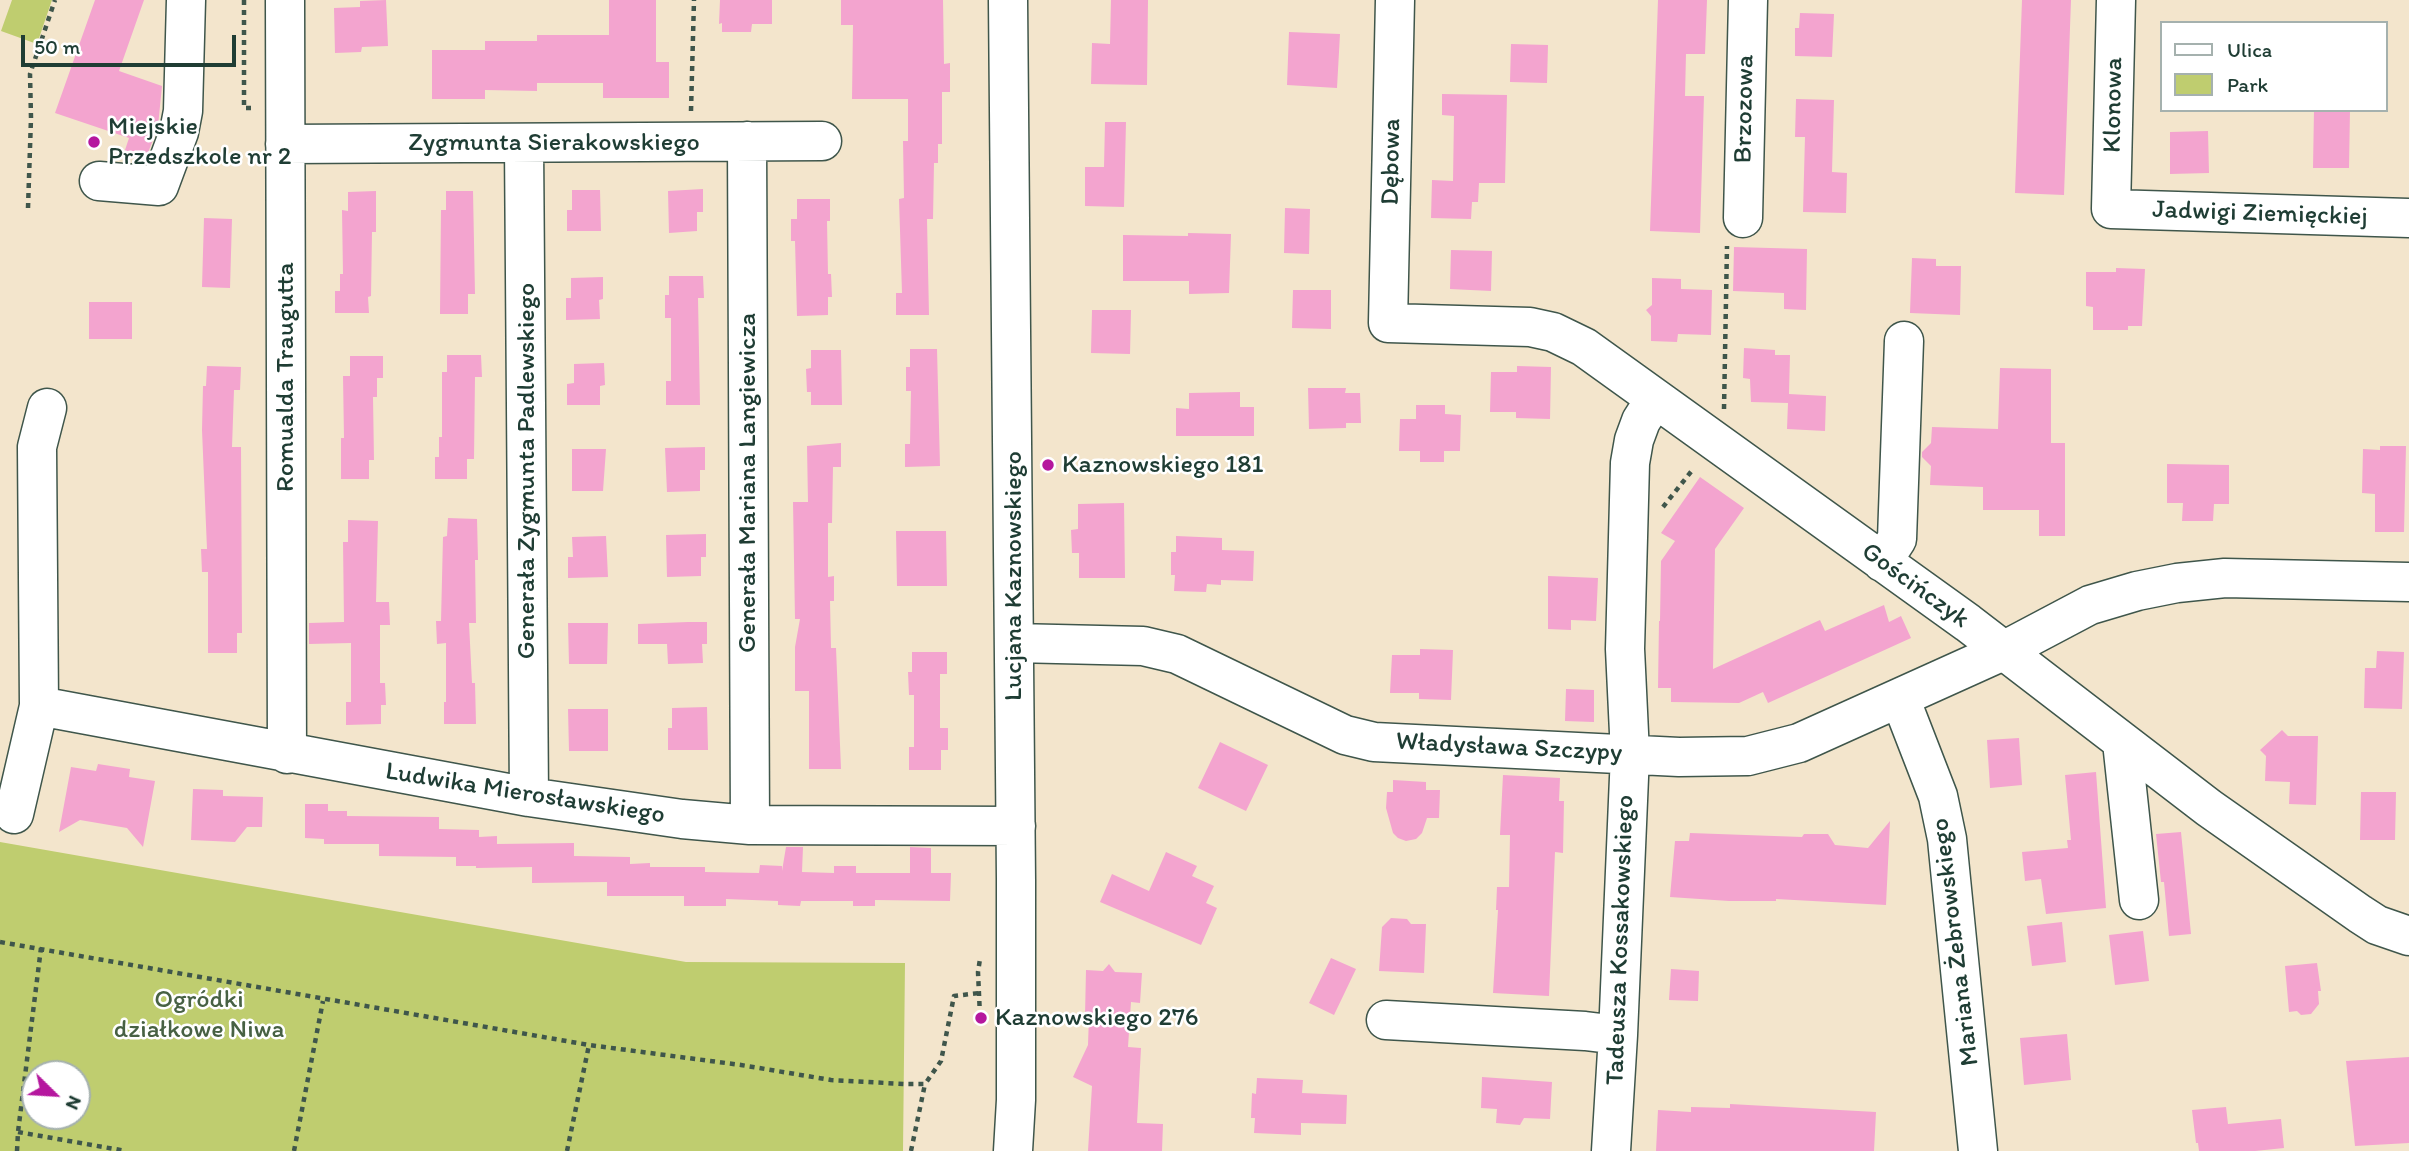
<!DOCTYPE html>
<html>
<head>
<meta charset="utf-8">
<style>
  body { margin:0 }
  #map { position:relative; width:2409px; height:1151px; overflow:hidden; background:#f3e5cc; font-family:Itim,sans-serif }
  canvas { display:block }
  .legend { position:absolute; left:2160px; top:21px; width:228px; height:91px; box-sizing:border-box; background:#fff; border:2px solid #a5b1ae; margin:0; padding:9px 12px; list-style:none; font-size:21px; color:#1f3d34 }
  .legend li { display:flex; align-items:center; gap:14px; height:35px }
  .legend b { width:35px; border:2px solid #a5b1ae }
  .north { position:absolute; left:21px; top:1060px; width:70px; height:70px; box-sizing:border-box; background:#fff; border:2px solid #a5b1ae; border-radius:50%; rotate:114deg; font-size:19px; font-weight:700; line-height:28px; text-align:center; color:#1f3d34 }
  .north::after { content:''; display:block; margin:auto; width:24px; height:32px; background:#b5179e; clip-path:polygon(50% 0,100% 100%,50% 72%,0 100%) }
  .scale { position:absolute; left:21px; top:35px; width:215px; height:32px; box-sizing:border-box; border:4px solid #1f3d34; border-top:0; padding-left:9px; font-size:21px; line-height:24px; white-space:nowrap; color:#1f3d34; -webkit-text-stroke:5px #fff; paint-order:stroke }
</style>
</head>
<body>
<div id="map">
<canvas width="2409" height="1151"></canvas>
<ul class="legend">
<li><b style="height:9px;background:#fff"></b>Ulica</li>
<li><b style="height:19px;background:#bfcd6f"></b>Park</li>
</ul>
<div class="north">N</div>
<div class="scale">50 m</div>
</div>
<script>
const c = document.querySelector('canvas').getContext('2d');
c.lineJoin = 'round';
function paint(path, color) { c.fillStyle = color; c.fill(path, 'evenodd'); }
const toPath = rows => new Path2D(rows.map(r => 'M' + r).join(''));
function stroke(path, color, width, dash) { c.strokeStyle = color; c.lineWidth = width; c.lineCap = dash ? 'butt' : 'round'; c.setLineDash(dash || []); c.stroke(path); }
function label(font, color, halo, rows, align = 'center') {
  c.font = font + ' Itim,sans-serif'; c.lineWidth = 5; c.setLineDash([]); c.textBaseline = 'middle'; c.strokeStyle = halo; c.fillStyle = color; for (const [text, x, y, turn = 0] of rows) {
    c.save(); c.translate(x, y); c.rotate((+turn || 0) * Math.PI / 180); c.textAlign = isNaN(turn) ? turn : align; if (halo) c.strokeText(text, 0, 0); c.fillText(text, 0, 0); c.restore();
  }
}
const green = toPath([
  [12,0,52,0,37,44,1,31],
  [0,842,686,962,905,963,903,1151,0,1151],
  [35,1074,77,1074,77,1116,35,1116]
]);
const building = toPath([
  [95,0,144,0,119,71,162,86,158,126,145,161,124,153,129,138,55,113],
  [386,0,388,46,362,47,361,52,335,53,334,8,360,7,360,1],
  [609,0,656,0,656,62,669,62,669,98,603,98,603,83,537,83,537,91,485,90,485,99,432,99,432,50,485,50,485,41,537,41,537,35,609,35],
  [720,0,772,0,772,24,752,24,751,32,722,32,722,23,719,24],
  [841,0,943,0,944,64,950,63,950,92,942,92,942,144,938,144,938,163,934,163,933,219,927,219,929,315,896,315,896,293,902,293,899,199,904,198,903,141,908,141,908,99,852,99,853,25,841,25],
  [1111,0,1148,0,1147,85,1091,84,1092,43,1110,44],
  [1658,0,1707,0,1705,54,1686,54,1685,96,1704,96,1700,233,1650,231],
  [2022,0,2071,0,2064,195,2015,193],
  [1800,13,1834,14,1832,57,1795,56,1795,28,1799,28],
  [1289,32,1340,34,1337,88,1287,85],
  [1511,44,1548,45,1547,83,1510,82],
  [1442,94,1507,95,1505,183,1479,183,1478,202,1472,202,1471,219,1431,218,1432,180,1453,181,1454,116,1442,115],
  [1796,99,1834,100,1832,172,1847,173,1846,213,1803,212,1805,137,1795,137],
  [2314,110,2350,110,2349,168,2313,168],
  [1105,122,1126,122,1124,207,1085,206,1085,167,1104,167],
  [2208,131,2209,173,2170,174,2170,132],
  [703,189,703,212,697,212,697,231,669,233,668,191],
  [572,190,600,190,601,231,567,231,567,210,572,210],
  [376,191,376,232,372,232,371,296,368,297,369,313,335,313,335,291,340,291,340,274,343,274,342,210,348,211,348,192],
  [446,191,473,191,475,294,468,294,468,314,440,314,441,210,446,210],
  [797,199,830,199,830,221,827,221,828,274,831,274,832,297,828,297,828,315,797,316,795,241,791,241,791,219,797,219],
  [1285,208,1310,209,1309,254,1284,253],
  [204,218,232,219,230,288,202,287],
  [1188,233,1231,234,1229,293,1189,294,1189,281,1123,281,1123,235,1188,236],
  [1734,247,1807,249,1806,310,1784,309,1784,293,1733,291],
  [1451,250,1492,251,1491,291,1450,289],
  [1912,258,1936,259,1936,266,1961,266,1960,315,1910,313],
  [2116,268,2145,269,2142,326,2128,326,2128,330,2093,330,2093,307,2086,306,2086,272,2116,272],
  [669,276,703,276,704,298,698,298,700,405,666,405,666,381,671,381,671,318,665,318,665,295,669,295],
  [603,277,603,299,599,300,600,319,566,320,566,298,571,298,571,278],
  [1652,278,1681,279,1681,289,1712,290,1711,335,1678,334,1677,342,1651,341,1651,316,1646,310,1652,305],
  [1293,290,1331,290,1331,329,1292,328],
  [89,302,132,302,132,339,89,339],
  [1092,310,1131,310,1130,354,1091,353],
  [1744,348,1775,350,1775,355,1790,355,1789,394,1826,396,1825,431,1787,429,1788,403,1751,402,1750,379,1743,378],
  [910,349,937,349,940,466,905,467,905,444,910,444,911,391,906,391,906,367,910,367],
  [811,350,841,350,842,405,811,405,811,392,807,392,806,369,811,368],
  [447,355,481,355,482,377,475,377,474,459,467,459,467,479,435,479,435,457,439,457,439,437,442,437,442,372,447,372],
  [350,356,383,356,383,378,377,378,377,397,373,397,374,460,369,460,369,479,341,479,341,438,344,438,343,376,350,376],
  [604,363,605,385,600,386,600,405,567,405,567,384,574,383,574,364],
  [207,366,241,367,240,390,234,390,232,447,241,447,242,633,237,633,237,653,208,653,208,572,202,572,201,549,207,549,202,430,203,386,206,386],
  [1517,366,1551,367,1550,419,1516,418,1516,412,1490,412,1491,372,1517,372],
  [2000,368,2051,369,2051,443,2065,443,2065,536,2039,536,2039,510,1983,510,1983,487,1930,485,1931,466,1922,457,1922,452,1931,443,1932,427,1998,429],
  [1308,388,1346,388,1345,393,1360,393,1361,423,1346,423,1346,428,1309,429],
  [1240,392,1240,407,1254,407,1254,436,1176,436,1176,408,1189,409,1189,393],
  [1416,405,1445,405,1445,414,1461,415,1460,451,1444,451,1444,462,1420,462,1420,451,1399,451,1400,419,1416,419],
  [841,443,841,467,833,467,832,523,828,523,828,577,834,576,834,601,830,601,831,648,836,648,841,769,809,769,809,691,795,691,795,647,800,619,795,619,793,502,808,502,807,446],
  [2380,446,2406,446,2404,532,2375,532,2375,494,2362,493,2363,449,2380,450],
  [705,447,705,470,700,470,700,491,667,492,665,448],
  [572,449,606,449,603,491,572,491],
  [2167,464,2229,465,2229,504,2214,504,2213,521,2182,521,2183,503,2167,503],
  [1700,477,1744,508,1715,549,1713,669,1820,620,1825,631,1884,605,1889,622,1901,616,1911,638,1768,703,1763,692,1739,703,1671,702,1671,688,1658,688,1659,621,1660,621,1661,561,1675,541,1661,533],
  [1124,503,1125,578,1079,578,1079,553,1072,553,1071,530,1078,529,1078,504],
  [448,518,477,519,478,560,475,560,476,623,469,623,472,683,475,683,476,724,444,724,444,702,446,702,446,643,437,644,436,621,441,621,443,537,447,536],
  [348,520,378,521,376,602,389,602,390,625,380,625,380,683,385,683,386,705,381,705,381,724,346,725,346,702,351,702,351,643,309,644,309,623,344,622,343,542,348,542],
  [896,531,946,531,947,586,897,586],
  [706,534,706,557,701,557,701,576,667,577,666,535],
  [606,536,608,577,568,578,568,557,573,557,572,537],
  [1176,536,1222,538,1222,550,1254,551,1253,581,1221,580,1221,585,1207,584,1206,592,1174,591,1175,575,1171,575,1171,552,1176,552],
  [1548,576,1598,578,1596,621,1571,620,1571,630,1548,629],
  [688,622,707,622,707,644,702,644,703,663,668,664,667,644,638,644,638,624],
  [568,623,608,623,607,664,569,664],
  [1420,649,1453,650,1451,700,1419,699,1419,693,1390,693,1392,655,1420,655],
  [2377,651,2404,652,2402,709,2364,708,2365,668,2376,668],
  [912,652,947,652,947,674,940,674,940,728,948,728,948,750,941,750,941,770,909,770,909,747,914,747,914,695,909,695,908,672,912,672],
  [1566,689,1594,690,1594,722,1565,721],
  [707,707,708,750,668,750,668,728,672,728,672,708],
  [568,709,608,709,608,751,569,751],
  [2282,730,2288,736,2318,736,2316,805,2289,804,2290,782,2265,781,2266,756,2260,750],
  [2019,738,2022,785,1990,788,1987,740],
  [1220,742,1268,765,1246,811,1198,788],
  [98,764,130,769,129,777,155,781,143,847,127,828,80,820,59,832,71,767,96,771],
  [2096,772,2106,908,2046,914,2041,879,2025,881,2022,852,2068,848,2067,840,2071,840,2065,775],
  [1503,775,1560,778,1559,801,1564,801,1563,853,1555,852,1549,996,1493,993,1498,910,1496,910,1497,887,1509,887,1510,835,1500,835],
  [1393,780,1426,782,1426,790,1440,790,1439,818,1427,818,1422,833,1416,839,1406,841,1398,838,1393,833,1386,808,1387,792,1393,792],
  [193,789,223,790,223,796,263,797,262,827,247,827,235,842,191,840],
  [2361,792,2396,792,2395,840,2360,840],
  [305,804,328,804,328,811,347,811,347,816,439,817,439,829,479,830,479,837,497,836,497,844,574,843,574,856,630,857,630,864,650,863,650,867,705,867,705,872,759,873,760,865,782,866,782,871,786,847,803,847,802,872,834,873,834,866,856,866,856,873,910,873,910,847,931,848,931,873,951,873,950,901,875,900,875,906,853,906,853,901,801,901,800,906,778,905,778,901,726,899,726,906,684,906,684,896,607,896,607,882,532,883,532,867,476,868,476,866,456,866,456,857,379,856,379,844,324,844,324,839,305,838],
  [1890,821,1886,905,1776,899,1776,901,1729,901,1670,897,1675,841,1689,841,1690,833,1802,837,1804,834,1828,834,1835,845,1868,848],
  [2181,832,2191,934,2169,936,2164,882,2161,882,2156,834],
  [1166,852,1197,866,1192,876,1214,886,1206,903,1217,908,1201,945,1100,902,1112,874,1149,891],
  [1391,918,1407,919,1411,924,1426,924,1424,973,1379,971,1382,927],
  [2062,922,2066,962,2032,966,2027,926],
  [2143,931,2149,981,2115,985,2109,935],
  [1331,958,1356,969,1334,1015,1309,1003],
  [2317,963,2321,991,2318,991,2319,1004,2311,1014,2301,1015,2297,1011,2289,1012,2285,966],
  [1109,964,1115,972,1142,973,1140,1003,1131,1002,1128,1047,1141,1048,1137,1123,1163,1124,1162,1151,1088,1151,1092,1086,1073,1077,1088,1045,1089,1016,1085,1016,1086,970,1103,971],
  [1671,969,1699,971,1698,1001,1669,1000],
  [2067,1034,2071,1080,2024,1085,2020,1038],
  [2409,1057,2409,1143,2355,1146,2346,1061],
  [1482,1077,1552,1082,1550,1119,1524,1118,1520,1125,1496,1123,1497,1109,1481,1108],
  [1257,1078,1303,1080,1302,1093,1347,1095,1346,1124,1301,1123,1301,1135,1254,1133,1255,1118,1251,1118,1252,1093,1256,1094],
  [1730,1104,1876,1112,1874,1151,1656,1151,1658,1110,1691,1112,1691,1107,1730,1108],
  [2226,1107,2228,1124,2281,1119,2284,1148,2255,1151,2199,1151,2198,1143,2196,1143,2192,1110]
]);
const path = toPath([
  [244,0,244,108,254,108],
  [691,111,694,0],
  [28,208,31,118,30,74,55,0],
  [1724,409,1727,246],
  [1663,507,1694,468],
  [0,942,589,1045,741,1065,831,1080,904,1084,925,1084,941,1061,954,996,979,993],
  [980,1016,978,972,980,959],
  [18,1132,126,1151],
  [17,1151,18,1132,41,948],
  [294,1151,323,1001],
  [567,1151,589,1045],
  [911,1151,925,1084]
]);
const minor = toPath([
  [285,0,287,754],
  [1008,0,1016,879,1016,1100,1013,1151],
  [1395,0,1388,323,1530,327,1553,332,1584,347,1968,623,2209,808,2360,914,2377,925,2409,936],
  [2116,0,2111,209,2409,218],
  [747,141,750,825],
  [285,144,822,141],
  [524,144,529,797],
  [99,181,159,186,179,132,183,111,186,0],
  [1743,218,1748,0],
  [1882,562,1897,539,1904,341],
  [1014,643,1143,646,1177,654,1345,735,1374,742,1679,757,1748,756,1799,743,2003,651,2090,605,2137,591,2177,583,2225,578,2409,582],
  [1900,698,1938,796,1947,839,1978,1151],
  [39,706,529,797,682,819,750,825,1016,826],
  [2122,742,2139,900],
  [14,814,39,706,37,447,47,408],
  [1386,1020,1585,1031,1618,1035],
  [1611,1151,1618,1035,1630,754,1625,649,1630,463,1634,440,1641,421,1655,399]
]);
const markers = [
  [94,142,7,"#b5179e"],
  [1048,465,7,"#b5179e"],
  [981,1018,7,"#b5179e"]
];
const streetNames = [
  ["Klonowa",2114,105,-89],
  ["Brzozowa",1745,109,-89],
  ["Zygmunta Sierakowskiego",554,143],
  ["Dębowa",1392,162,-89],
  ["Jadwigi Ziemięckiej",2260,214,2],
  ["Romualda Traugutta",286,377,-90],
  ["Generała Zygmunta Padlewskiego",527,471,-90],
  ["Generała Mariana Langiewicza",748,483,-90],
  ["Lucjana Kaznowskiego",1014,576,-90],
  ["Gościńczyk",1915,586,36],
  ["Władysława Szczypy",1509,748,3],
  ["Ludwika Mierosławskiego",525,794,9],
  ["Tadeusza Kossakowskiego",1621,940,-88],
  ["Mariana Żebrowskiego",1956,942,-97]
];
const poiNames = [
  ["Miejskie",108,127],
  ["Przedszkole nr 2",108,157],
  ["Kaznowskiego 181",1062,465],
  ["Kaznowskiego 276",995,1018]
];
const parkNames = [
  ["Ogródki",199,1000],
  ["działkowe Niwa",199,1030]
];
paint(green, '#bfcd6f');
paint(building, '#f3a4cf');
stroke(minor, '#3f564b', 41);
stroke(path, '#3f564b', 4.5, [5, 5]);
stroke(minor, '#fff', 38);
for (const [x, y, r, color] of markers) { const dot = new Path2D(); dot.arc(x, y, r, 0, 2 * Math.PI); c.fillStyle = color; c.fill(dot); stroke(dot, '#fff', 2.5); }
label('26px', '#1f3d34', '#fff', streetNames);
label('26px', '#1f3d34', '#fff', poiNames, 'left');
label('26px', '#476143', '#fff', parkNames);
</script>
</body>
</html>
